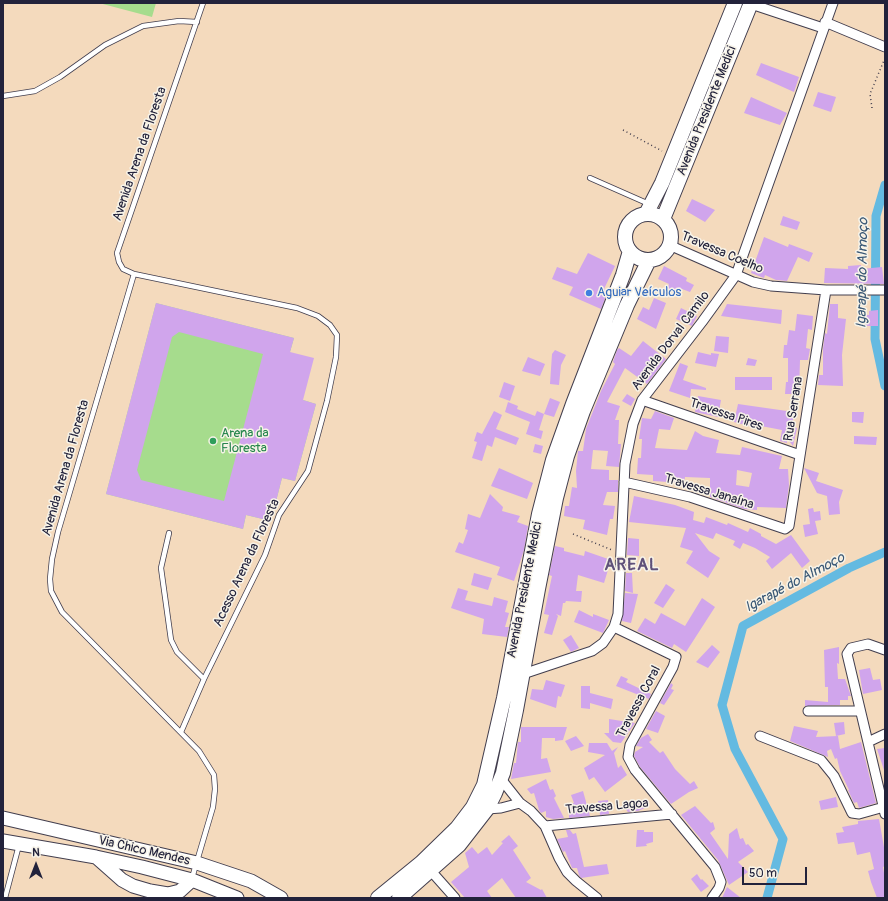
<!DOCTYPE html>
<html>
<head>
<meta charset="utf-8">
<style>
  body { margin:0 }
  #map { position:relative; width:888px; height:901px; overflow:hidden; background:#f4dabd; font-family:Pangolin,sans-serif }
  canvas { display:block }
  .frame { position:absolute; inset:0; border:4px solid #22223b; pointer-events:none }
  .north { position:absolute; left:16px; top:845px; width:40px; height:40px; -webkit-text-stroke:3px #f7f3e8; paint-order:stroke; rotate:0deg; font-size:11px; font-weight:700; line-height:16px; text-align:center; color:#22223b }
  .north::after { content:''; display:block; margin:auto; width:14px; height:18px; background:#22223b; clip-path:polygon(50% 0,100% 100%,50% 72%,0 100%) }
  .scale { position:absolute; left:742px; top:867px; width:65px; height:18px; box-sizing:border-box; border:2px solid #22223b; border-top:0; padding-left:5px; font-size:12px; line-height:14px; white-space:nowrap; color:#22223b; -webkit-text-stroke:3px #f7f3e8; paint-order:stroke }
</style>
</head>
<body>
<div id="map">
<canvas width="888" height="901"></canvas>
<div class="frame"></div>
<div class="north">N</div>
<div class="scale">50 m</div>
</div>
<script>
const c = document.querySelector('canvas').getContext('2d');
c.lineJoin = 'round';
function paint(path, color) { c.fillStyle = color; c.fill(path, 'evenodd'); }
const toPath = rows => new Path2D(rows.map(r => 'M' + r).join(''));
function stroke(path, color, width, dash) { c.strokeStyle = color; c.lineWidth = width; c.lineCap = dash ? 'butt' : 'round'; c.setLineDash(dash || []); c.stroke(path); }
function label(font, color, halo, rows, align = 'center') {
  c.font = font + ' Pangolin,sans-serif'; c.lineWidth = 3; c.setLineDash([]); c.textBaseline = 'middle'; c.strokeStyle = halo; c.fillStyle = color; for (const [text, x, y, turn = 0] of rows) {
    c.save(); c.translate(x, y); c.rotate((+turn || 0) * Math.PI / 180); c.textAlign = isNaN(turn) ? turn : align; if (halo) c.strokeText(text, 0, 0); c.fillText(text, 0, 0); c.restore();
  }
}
const green = toPath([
  [99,3,156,3,152,17],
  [156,303,294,338,290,352,303,400,316,404,295,481,282,478,271,521,246,515,243,529,106,494]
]);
const canal = toPath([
  [885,185,876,216,875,339,885,386],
  [767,898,783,839,735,749,722,705,743,626,849,568,885,552]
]);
const building = toPath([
  [761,63,799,77,794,92,756,75],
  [818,92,836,97,831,112,813,106],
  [751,97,787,113,780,125,744,113],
  [692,199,715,210,705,222,686,211],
  [783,216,800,222,797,230,780,225],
  [764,237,788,247,789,244,813,253,809,262,798,257,787,281,776,280,765,275,764,278,751,273],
  [588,253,615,266,604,289,608,291,601,309,569,295,573,287,552,279,557,267,577,274],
  [861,265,861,269,882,267,884,284,824,283,825,268,848,269,848,266],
  [664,266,687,278,686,281,694,285,690,292,682,289,681,290,677,288,674,292,667,289,669,284,658,279],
  [654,298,666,303,656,329,637,319,643,307,649,310],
  [156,303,294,338,290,352,314,358,303,400,316,404,295,481,282,478,271,521,246,515,243,529,106,494],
  [179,332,263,354,224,501,141,480,137,470,172,337],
  [727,304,782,310,781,324,721,316],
  [830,304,838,304,838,318,846,319,842,355,843,386,818,385,819,375,823,375,823,349,825,333,827,334],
  [681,308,697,316,692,326,676,319],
  [878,310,878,326,863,326,862,314,869,315,869,311],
  [797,314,813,316,812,330,808,329,806,348,810,349,808,360,800,360,799,394,785,394,786,382,788,382,788,358,783,358,784,345,787,345,789,330,795,331],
  [716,336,729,337,728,353,714,351],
  [643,341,666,359,647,384,625,368,607,402,620,406,615,420,619,420,618,444,621,444,619,467,606,466,608,451,593,450,591,469,609,470,609,480,618,480,618,492,607,492,603,505,615,506,613,519,610,519,607,535,583,529,585,520,564,516,565,506,569,506,572,487,577,488,576,471,578,451,583,451,586,429,601,391,615,364,613,362,617,350,619,348,631,356],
  [555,350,566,355,561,365,559,385,550,384,552,354],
  [698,352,711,355,711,353,719,354,716,367,695,363],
  [528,357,545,364,540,376,522,371],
  [748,358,757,360,755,366,746,365],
  [680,363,688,366,683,380,706,388,706,390,691,389,690,398,669,391],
  [735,377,772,377,772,390,735,390],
  [504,382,515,386,510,401,499,397],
  [627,394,635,399,631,406,622,401],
  [698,396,721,400,718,417,695,412],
  [550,398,560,402,554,417,544,414],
  [508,402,518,406,517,409,535,416,537,411,544,414,539,430,543,431,541,439,526,434,530,422,505,412],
  [738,404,794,412,792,427,797,428,793,446,787,438,787,443,780,441,782,430,761,426,760,429,734,422],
  [494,411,502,415,496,429,519,438,516,445,495,437,492,447,487,445,482,461,472,458,477,442,474,441,477,432,482,434],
  [655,411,674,418,670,430,659,429,655,448,687,450,695,431,703,436,719,440,716,453,740,455,742,447,782,456,779,469,788,469,789,485,786,508,757,507,757,510,744,509,710,497,710,478,685,477,684,483,653,481,653,475,637,474,638,458,641,458,642,439,639,439,642,418,651,419],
  [737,470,752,473,749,487,736,485],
  [852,412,864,412,863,423,852,422],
  [854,436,877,437,876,445,854,444],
  [535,444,543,446,541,454,533,452],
  [499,468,533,483,527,499,491,486],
  [804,468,819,473,816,481,843,490,839,502,840,514,829,515,827,496,817,493],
  [490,494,503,507,502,511,520,516,517,522,528,526,524,550,514,581,497,575,500,567,455,552,459,542,463,544,468,530,465,529,468,514,480,518],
  [634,496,675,505,694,512,693,520,704,523,706,517,727,525,728,523,748,532,750,528,761,534,761,536,776,544,791,535,810,561,802,568,791,553,772,569,766,561,770,557,755,548,743,543,740,549,733,545,735,541,716,533,713,539,695,533,709,551,720,558,708,578,686,563,693,551,680,547,686,528,629,522],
  [813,508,814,512,820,511,821,520,815,521,818,534,805,537,803,525,810,524,808,509],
  [628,538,639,539,639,556,627,555],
  [555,546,564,548,564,551,584,556,585,551,611,560,604,583,578,575,576,591,582,591,581,602,566,601,565,603,563,603,561,616,556,614,558,616,552,635,544,633,549,615,544,614,552,576,549,575],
  [474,573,492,578,488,590,471,585],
  [626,573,632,573,633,593,625,591],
  [666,584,675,590,663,608,654,603],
  [458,588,468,591,465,600,492,606,494,597,508,601,505,612,509,613,505,627,509,627,507,637,482,634,484,619,451,608],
  [625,593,638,594,631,623,622,621],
  [702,598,715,607,686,652,674,644,672,648,637,631,645,618,655,624,661,613,685,626],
  [579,610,593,617,593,614,609,620,603,633,574,622],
  [571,635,579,648,571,652,563,640],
  [712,645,720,652,708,668,696,662],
  [839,647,839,664,837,663,838,679,845,679,851,696,848,696,848,700,840,700,840,705,805,706,805,700,828,702,828,687,825,687,824,650],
  [870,668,873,680,880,679,882,690,863,694,859,670],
  [621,676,628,679,626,682,651,694,649,699,616,686],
  [546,680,565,685,561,697,558,696,556,708,530,699,532,689,543,690],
  [671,683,673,685,671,689,674,690,664,705,660,703],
  [581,686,590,686,590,693,613,699,611,709,590,703,590,709,581,708],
  [656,711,665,716,658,733,646,729],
  [609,719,635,723,621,743,613,742,604,733,609,733],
  [844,722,845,734,836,736,834,723],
  [794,726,818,731,816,737,838,736,840,749,861,742,876,803,859,808,857,802,854,803,848,790,849,790,840,771,837,758,835,759,831,749,827,751,828,757,790,741],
  [521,727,567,727,563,740,555,741,555,738,542,738,541,759,547,758,551,772,511,779,514,763,516,763,518,742,521,742],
  [648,734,652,740,649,742,660,753,663,751,675,769,690,784,694,781,698,788,689,792,671,804,640,767,634,756,635,752,643,747,636,746,641,738],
  [576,736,584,746,571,751,565,741],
  [589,743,607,743,612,751,618,747,614,753,618,768,621,765,627,775,605,792,594,777,589,780,584,768,605,755,588,752],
  [885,748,885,769,884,770,877,749],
  [546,779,550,790,553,789,556,796,554,798,564,818,553,819,546,817,546,811,541,813,539,810,534,793,531,794,527,789],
  [583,791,590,816,569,818,569,803,574,803,571,795],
  [836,797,838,807,821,810,819,801],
  [608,800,609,814,600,815,598,801],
  [640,800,647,807,638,811,628,812,624,807],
  [695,806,711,823,713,822,715,829,710,833,728,859,729,834,737,828,740,839,743,838,746,845,748,844,754,851,738,862,748,872,729,885,718,860,681,815],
  [879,819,885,853,885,866,883,867,885,879,885,898,877,898,871,882,868,871,874,869,870,852,857,855,854,842,838,844,836,833,844,832,842,827,858,824,858,821],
  [566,830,570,830,573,834,576,833,584,867,607,864,609,874,581,878,579,875,577,868,572,868,565,851,563,852,557,839,568,837],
  [637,830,644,830,644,832,653,832,653,842,646,844,647,846,636,847],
  [509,835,518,846,513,850,531,878,526,882,541,890,542,889,547,898,516,898,502,878,487,891,492,898,465,898,451,882,469,867,465,853,472,847,478,854,487,847,492,855,503,843,501,842],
  [697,874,701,880,702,879,709,886,701,892,691,879],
  [727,887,741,898,722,898]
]);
const path = toPath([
  [872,108,870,94,885,58],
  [623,130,662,151],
  [573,534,612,550]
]);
const lane = toPath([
  [3,96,35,91,60,77,105,45,143,26,179,21,197,22],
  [590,178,649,204],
  [134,274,297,308,318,316,330,325,337,335,336,357,327,401,308,471,279,515,265,555,204,679,181,732],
  [169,533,161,568,171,640,177,652,204,679],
  [192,878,213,807,215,789,214,775,199,751,62,612,51,591,50,579,52,559,58,532,134,274,123,269,119,262,117,253,203,3],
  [5,898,19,845]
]);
const street = toPath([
  [751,4,823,28],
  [825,22,885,47],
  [669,245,753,282,771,286,826,290,885,290],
  [642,400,800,455],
  [624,482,690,497,785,529,789,526,826,290],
  [614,627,676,657,673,667,630,745,628,757,635,770,715,867,721,882,719,888,712,898],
  [885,650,868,644,851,648,847,654,885,814],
  [523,674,592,651,603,643,614,627,618,614,625,464,633,424,642,400,702,322,736,275,833,3],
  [808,711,859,711],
  [760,736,821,760,834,776,852,813,859,814,884,807],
  [868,742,885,734],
  [501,779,520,803,531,811,545,826,559,858,567,872,576,881,597,898],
  [487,809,501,808,520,803],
  [545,826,672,814],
  [431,871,455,898]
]);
const secondary = toPath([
  [3,818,197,863,251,881,281,898],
  [3,841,96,857,142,867,192,880,237,898],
  [96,857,122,880,133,886,150,891,168,894,180,891,192,880]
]);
const primary = toPath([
  [646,214,662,183,735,3],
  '625 237a23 23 0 1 1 46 0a23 23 0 1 1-46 0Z',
  [663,219,751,3],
  [378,898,421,863,457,828,473,807,484,785,504,698,539,514,553,460,573,404,623,275,630,251],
  [399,898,459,845,487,809,495,793,503,773,516,710,538,589,556,498,567,456,583,411,627,305,649,260]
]);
const markers = [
  [589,293,4,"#3f7fe0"],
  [213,441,4,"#2e9e5b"]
];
const streetNames = [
  ["Avenida Presidente Medici",707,111,-68],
  ["Avenida Arena da Floresta",140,154,-71],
  ["Travessa Coelho",722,253,23],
  ["Avenida Dorval Camilo",671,341,-53],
  ["Rua Serrana",794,409,-81],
  ["Travessa Pires",726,415,19],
  ["Avenida Arena da Floresta",66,468,-74],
  ["Travessa Janaína",709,492,17],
  ["Acesso Arena da Floresta",247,563,-65],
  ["Avenida Presidente Medici",525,590,-79],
  ["Travessa Coral",639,702,-62],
  ["Travessa Lagoa",607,807,-5],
  ["Via Chico Mendes",144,851,13]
];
const shopNames = [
  ["Aguiar Veículos",597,293]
];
const leisureNames = [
  ["Arena da",221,434],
  ["Floresta",221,449]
];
const waterNames = [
  ["Igarapé do Almoço",863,273,-89],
  ["Igarapé do Almoço",795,583,-28]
];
const districtNames = [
  ["AREAL",632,566]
];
paint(green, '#a6dc8d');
stroke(canal, '#64bae1', 9);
paint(building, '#d0a5ec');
stroke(lane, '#423e4e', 6);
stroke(street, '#423e4e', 11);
stroke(secondary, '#423e4e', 15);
stroke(primary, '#423e4e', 16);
stroke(path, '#423e4e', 1.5, [1, 3]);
stroke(lane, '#fff', 4.5);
stroke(street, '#fff', 9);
stroke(secondary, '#fff', 13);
stroke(primary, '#fff', 14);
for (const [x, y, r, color] of markers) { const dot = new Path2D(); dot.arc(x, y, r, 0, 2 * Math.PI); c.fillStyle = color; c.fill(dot); stroke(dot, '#f7f3e8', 1.5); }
label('13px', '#22223b', '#f7f3e8', streetNames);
label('13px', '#366cbe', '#f7f3e8', shopNames, 'left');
label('13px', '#27864d', '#f7f3e8', leisureNames, 'left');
label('italic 14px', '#395775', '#f7f3e8', waterNames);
c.letterSpacing = '1px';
label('bold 17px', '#5f5079', '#f7f3e8', districtNames);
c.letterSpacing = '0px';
</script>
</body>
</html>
